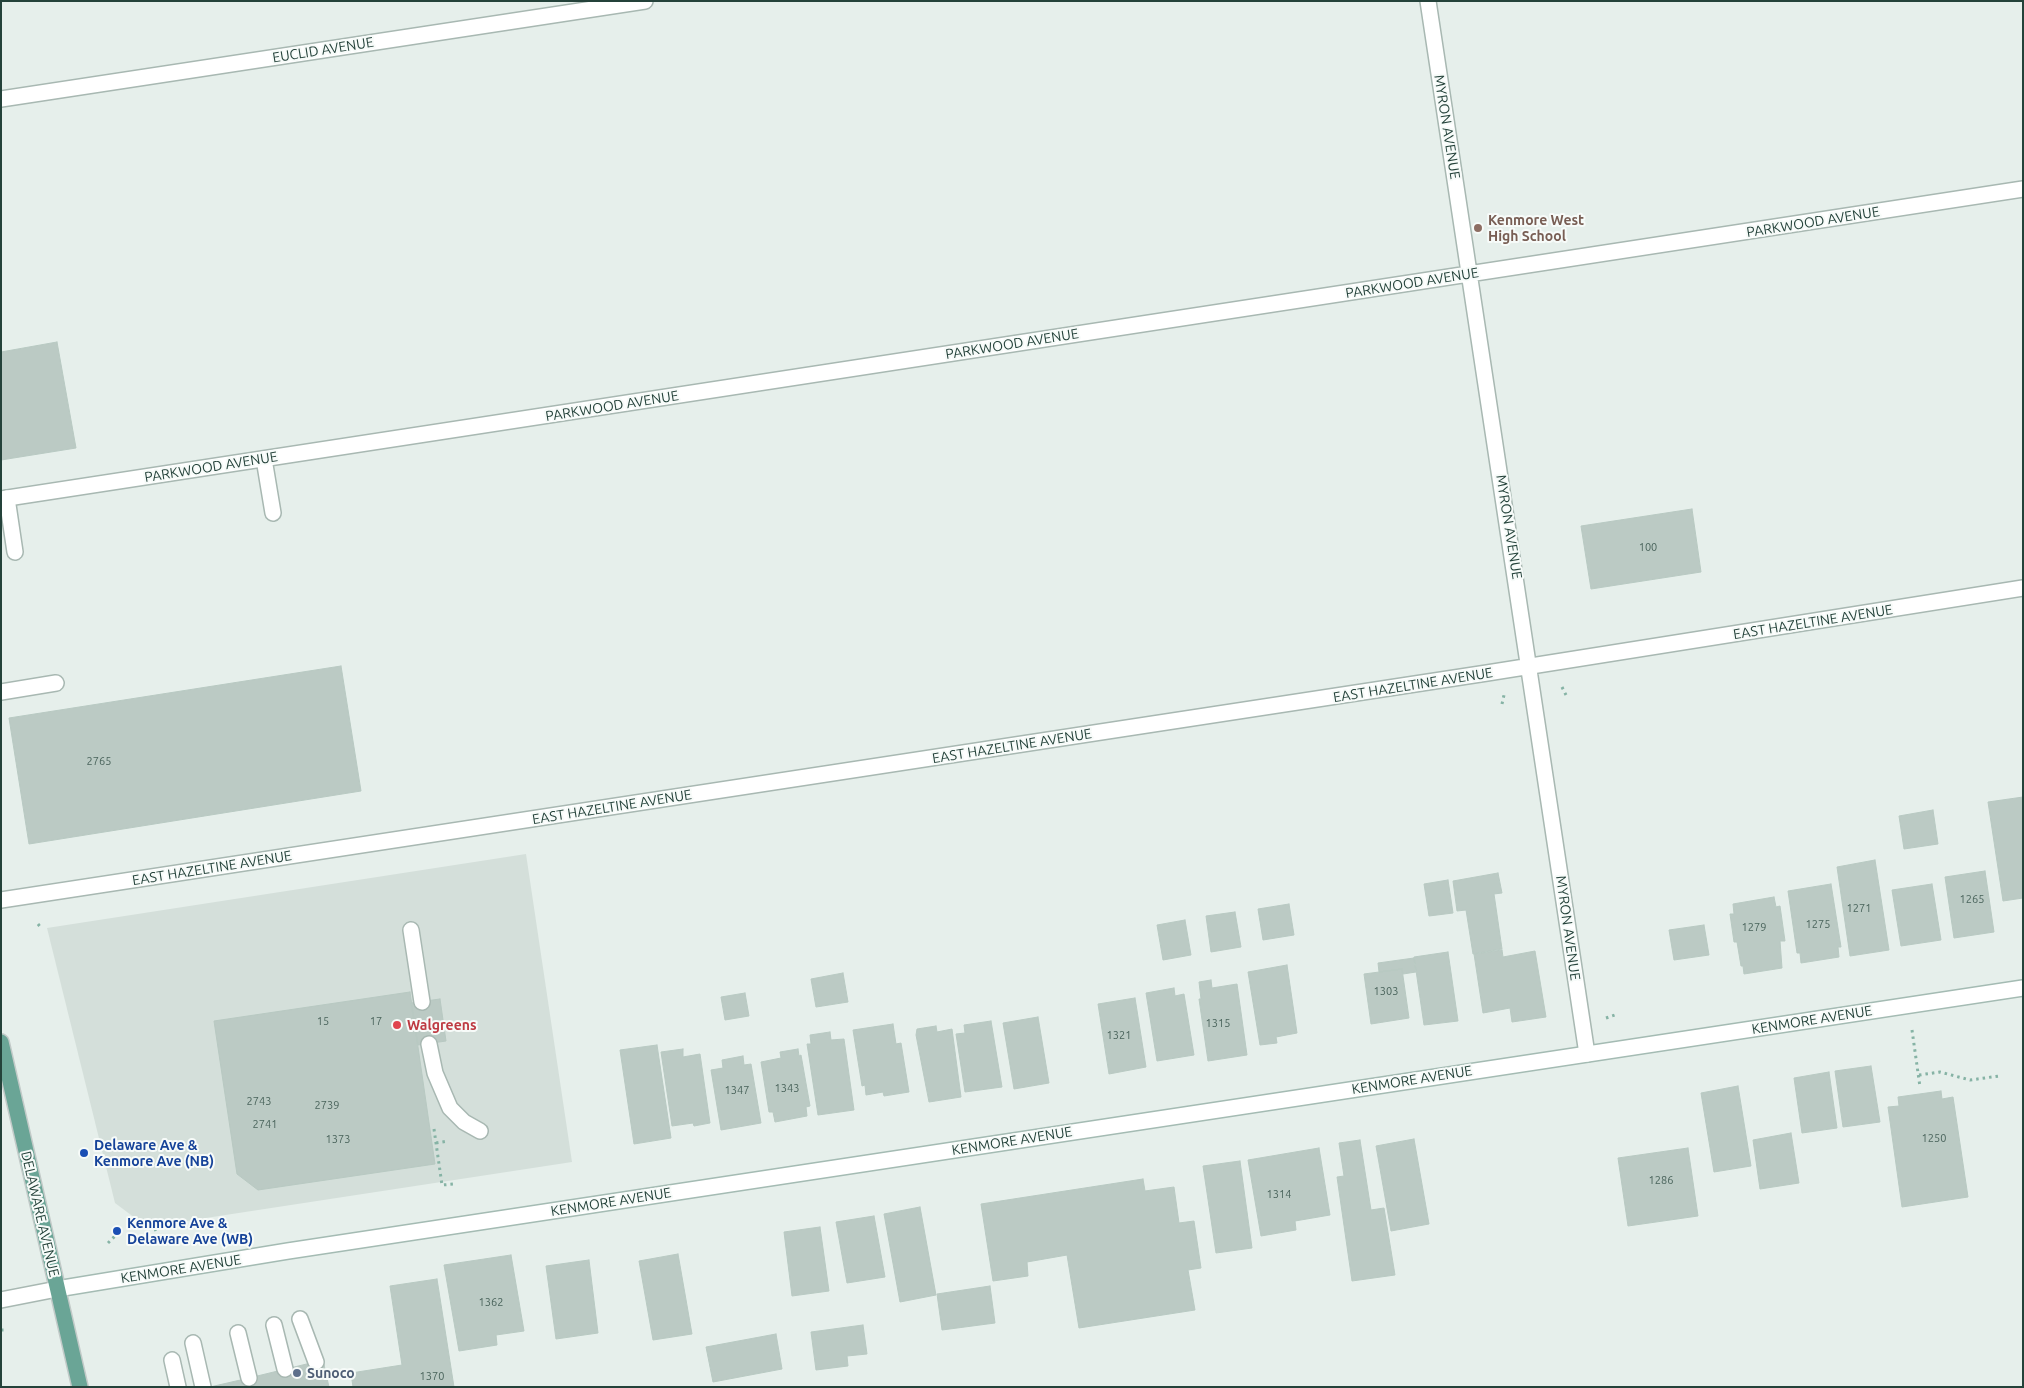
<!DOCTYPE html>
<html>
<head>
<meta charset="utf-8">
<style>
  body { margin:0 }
  #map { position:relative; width:2024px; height:1388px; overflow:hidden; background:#e6efeb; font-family:Ubuntu,sans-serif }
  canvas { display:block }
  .frame { position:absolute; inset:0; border:2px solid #24423a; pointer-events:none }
</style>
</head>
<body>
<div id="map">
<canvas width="2024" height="1388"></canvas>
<div class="frame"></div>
</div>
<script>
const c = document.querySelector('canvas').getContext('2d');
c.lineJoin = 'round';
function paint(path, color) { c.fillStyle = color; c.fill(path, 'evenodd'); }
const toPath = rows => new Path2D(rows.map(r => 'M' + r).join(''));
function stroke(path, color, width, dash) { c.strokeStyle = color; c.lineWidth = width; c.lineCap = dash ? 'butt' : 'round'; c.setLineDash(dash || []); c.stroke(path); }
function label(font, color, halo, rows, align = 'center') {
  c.font = font + ' Ubuntu,sans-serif'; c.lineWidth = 4; c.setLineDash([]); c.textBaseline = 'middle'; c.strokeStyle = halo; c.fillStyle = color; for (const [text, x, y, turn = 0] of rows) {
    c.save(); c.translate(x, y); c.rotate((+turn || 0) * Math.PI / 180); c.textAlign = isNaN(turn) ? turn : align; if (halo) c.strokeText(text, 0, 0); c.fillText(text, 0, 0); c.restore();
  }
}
const built = toPath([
  [526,854,572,1162,147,1227,115,1203,47,928]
]);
const building = toPath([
  [57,342,76,448,1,460,1,352,57,342],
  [1692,509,1701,572,1591,589,1581,526,1692,509],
  [341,666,361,791,29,844,9,718,341,666],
  [2023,797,2023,898,2003,901,1988,802,2023,797],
  [1933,810,1938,844,1904,849,1899,816,1933,810],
  [1875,860,1889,950,1850,956,1837,867,1875,860],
  [1985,871,1994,932,1954,938,1945,877,1985,871],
  [1498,873,1502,893,1494,894,1502,949,1473,954,1466,910,1457,911,1453,881,1498,873],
  [1448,880,1453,913,1429,916,1424,884,1448,880],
  [1831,884,1841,947,1838,947,1839,957,1801,963,1800,953,1797,953,1788,891,1831,884],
  [1932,884,1941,940,1901,946,1892,890,1932,884],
  [1774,897,1776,907,1780,906,1785,941,1780,941,1782,968,1744,974,1743,966,1741,966,1737,942,1734,942,1730,914,1734,914,1733,904,1774,897],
  [1289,904,1294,935,1263,940,1258,909,1289,904],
  [1235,912,1241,947,1211,952,1206,916,1235,912],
  [1185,920,1191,955,1163,960,1157,925,1185,920],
  [1704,925,1709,955,1674,960,1669,930,1704,925],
  [1502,950,1503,957,1535,951,1546,1017,1512,1022,1510,1008,1483,1013,1474,954,1502,950],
  [1448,952,1458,1021,1424,1025,1414,957,1448,952],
  [1414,958,1416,972,1403,974,1402,969,1379,972,1378,963,1414,958],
  [1287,965,1297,1033,1276,1037,1277,1043,1260,1045,1248,972,1287,965],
  [1402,969,1409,1018,1371,1024,1364,974,1402,969],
  [843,973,848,1002,816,1007,811,979,843,973],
  [1211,980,1212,988,1237,984,1247,1055,1208,1061,1199,999,1201,999,1199,982,1211,980],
  [1174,988,1175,996,1184,994,1194,1055,1157,1061,1146,993,1174,988],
  [410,992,435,1164,258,1190,237,1174,214,1021,410,992],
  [745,993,749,1016,725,1020,721,997,745,993],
  [1135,998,1146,1067,1109,1074,1098,1004,1135,998],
  [440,999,446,1041,418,1045,411,1003,440,999],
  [1038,1017,1049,1083,1014,1089,1003,1023,1038,1017],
  [991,1021,1002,1087,965,1092,956,1034,965,1033,964,1025,991,1021],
  [893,1024,896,1044,901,1043,909,1092,884,1096,883,1092,866,1095,865,1085,862,1086,853,1030,893,1024],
  [936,1026,937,1032,952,1029,961,1097,929,1102,916,1035,917,1029,936,1026],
  [830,1032,831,1040,844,1039,854,1110,818,1115,807,1044,811,1044,810,1035,830,1032],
  [657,1045,671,1138,634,1144,620,1050,657,1045],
  [683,1049,683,1057,700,1054,710,1123,694,1126,693,1123,672,1126,661,1052,683,1049],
  [798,1049,799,1056,801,1055,810,1106,806,1107,807,1116,775,1122,773,1112,769,1112,761,1062,781,1058,780,1052,798,1049],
  [743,1056,744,1065,751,1064,761,1123,721,1130,711,1070,723,1068,722,1060,743,1056],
  [1871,1066,1880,1122,1843,1127,1835,1071,1871,1066],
  [1829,1072,1837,1128,1802,1133,1794,1078,1829,1072],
  [1738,1086,1751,1166,1714,1172,1701,1093,1738,1086],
  [1941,1091,1942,1099,1953,1097,1968,1197,1902,1207,1888,1107,1899,1106,1898,1097,1941,1091],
  [1791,1133,1799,1183,1760,1189,1753,1140,1791,1133],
  [1414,1139,1429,1224,1391,1231,1376,1146,1414,1139],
  [1360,1140,1371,1210,1384,1208,1395,1275,1352,1281,1337,1177,1344,1176,1339,1143,1360,1140],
  [1319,1148,1330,1215,1295,1221,1296,1230,1261,1236,1248,1160,1319,1148],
  [1688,1148,1698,1216,1628,1226,1618,1158,1688,1148],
  [1240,1161,1252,1248,1216,1253,1203,1166,1240,1161],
  [1143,1179,1145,1191,1174,1187,1179,1223,1194,1221,1201,1268,1188,1270,1195,1310,1079,1328,1067,1255,1027,1262,1028,1276,993,1281,981,1204,1143,1179],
  [920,1207,936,1295,900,1302,884,1214,920,1207],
  [874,1216,885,1277,847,1283,836,1222,874,1216],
  [820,1227,829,1291,792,1296,784,1232,820,1227],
  [678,1254,692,1334,653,1340,639,1261,678,1254],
  [511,1255,524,1331,496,1335,497,1345,459,1351,444,1265,511,1255],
  [589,1260,598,1333,556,1339,546,1266,589,1260],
  [437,1279,454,1387,353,1387,351,1373,402,1365,390,1286,437,1279],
  [990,1286,995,1323,942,1330,937,1294,990,1286],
  [863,1325,867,1354,847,1356,848,1366,816,1370,811,1332,863,1325],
  [776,1334,782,1369,713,1382,706,1347,776,1334],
  [323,1360,329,1387,210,1387,249,1378,323,1360]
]);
const path = toPath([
  [1562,687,1566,695],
  [1502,704,1504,695],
  [38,924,42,929],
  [1606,1018,1615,1015],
  [1912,1030,1920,1087],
  [1919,1075,1940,1072,1970,1080,1999,1076],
  [434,1129,442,1185,454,1184],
  [436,1143,448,1141],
  [211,1222,215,1221],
  [154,1230,158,1229],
  [108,1243,115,1236],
  [1,1330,7,1330]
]);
const service = toPath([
  [264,459,273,513],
  [7,498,15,552],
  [1,692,56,683],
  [411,930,422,1002],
  [429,1044,435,1073,450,1108,464,1122,480,1131],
  [300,1319,316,1362],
  [274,1325,285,1369],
  [238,1333,249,1378],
  [193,1343,203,1387],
  [172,1360,178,1387]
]);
const minor = toPath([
  [1428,1,1587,1054],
  [1,99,645,1],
  [1,499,2023,189],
  [1,900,1487,673,2023,588]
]);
const tertiary = toPath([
  [1,1300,57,1289]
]);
const secondary = toPath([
  [57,1289,288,1251,2023,988]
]);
const primary = toPath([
  [1,1042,80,1387]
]);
const markers = [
  [1478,228,5,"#8d6e63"],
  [397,1025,5,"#e0444e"],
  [84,1153,5,"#1a4fb4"],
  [117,1231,5,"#1a4fb4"],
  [297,1373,5,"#5c6f8a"]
];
const numberNames = [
  ["100",1648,547],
  ["2765",99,761],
  ["1265",1972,899],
  ["1271",1859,908],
  ["1275",1818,924],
  ["1279",1754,927],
  ["1303",1386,991],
  ["15",323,1021],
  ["17",376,1021],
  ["1315",1218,1023],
  ["1321",1119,1035],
  ["1343",787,1088],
  ["1347",737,1090],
  ["2743",259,1101],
  ["2739",327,1105],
  ["2741",265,1124],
  ["1250",1934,1138],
  ["1373",338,1139],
  ["1286",1661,1180],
  ["1314",1279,1194],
  ["1362",491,1302],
  ["1370",432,1376]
];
const streetNames = [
  ["EUCLID AVENUE",323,50,-9],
  ["MYRON AVENUE",1447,127,81],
  ["PARKWOOD AVENUE",1813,222,-9],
  ["PARKWOOD AVENUE",1412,283,-9],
  ["PARKWOOD AVENUE",1012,344,-9],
  ["PARKWOOD AVENUE",612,406,-9],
  ["PARKWOOD AVENUE",211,467,-9],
  ["MYRON AVENUE",1509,527,81],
  ["EAST HAZELTINE AVENUE",1813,622,-9],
  ["EAST HAZELTINE AVENUE",1413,685,-9],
  ["EAST HAZELTINE AVENUE",1012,746,-9],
  ["EAST HAZELTINE AVENUE",612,807,-9],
  ["EAST HAZELTINE AVENUE",212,868,-9],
  ["MYRON AVENUE",1568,928,82],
  ["KENMORE AVENUE",1812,1020,-9],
  ["KENMORE AVENUE",1412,1080,-9],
  ["KENMORE AVENUE",1012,1141,-9],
  ["KENMORE AVENUE",611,1202,-9],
  ["DELAWARE AVENUE",40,1214,77],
  ["KENMORE AVENUE",181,1269,-9]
];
const educationNames = [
  ["Kenmore West",1488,220],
  ["High School",1488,236]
];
const healthNames = [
  ["Walgreens",407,1025]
];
const transitNames = [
  ["Delaware Ave &",94,1145],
  ["Kenmore Ave (NB)",94,1161],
  ["Kenmore Ave &",127,1223],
  ["Delaware Ave (WB)",127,1239]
];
const serviceNames = [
  ["Sunoco",307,1373]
];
paint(built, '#d4dfda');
paint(building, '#bbcac4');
stroke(building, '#b8c9c2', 1);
stroke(service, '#a8b8b2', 18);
stroke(minor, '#a8b8b2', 18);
stroke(tertiary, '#a8b8b2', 18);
stroke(secondary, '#a4bbb3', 18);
stroke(primary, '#c2cac8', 18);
stroke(path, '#86b3a5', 3, [2.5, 4]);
stroke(service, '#fff', 15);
stroke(minor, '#fff', 15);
stroke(tertiary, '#fff', 15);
stroke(secondary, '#fff', 15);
stroke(primary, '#6aa596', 15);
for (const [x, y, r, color] of markers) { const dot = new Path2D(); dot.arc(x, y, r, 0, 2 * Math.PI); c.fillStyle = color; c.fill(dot); stroke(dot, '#f7fbf9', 2); }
label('11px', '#4a645c', null, numberNames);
label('14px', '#24423a', '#f7fbf9', streetNames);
label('bold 14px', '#785e54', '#f7fbf9', educationNames, 'left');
label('bold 14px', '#be3a42', '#f7fbf9', healthNames, 'left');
label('bold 14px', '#164399', '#f7fbf9', transitNames, 'left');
label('bold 14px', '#4e5e75', '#f7fbf9', serviceNames, 'left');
</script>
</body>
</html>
